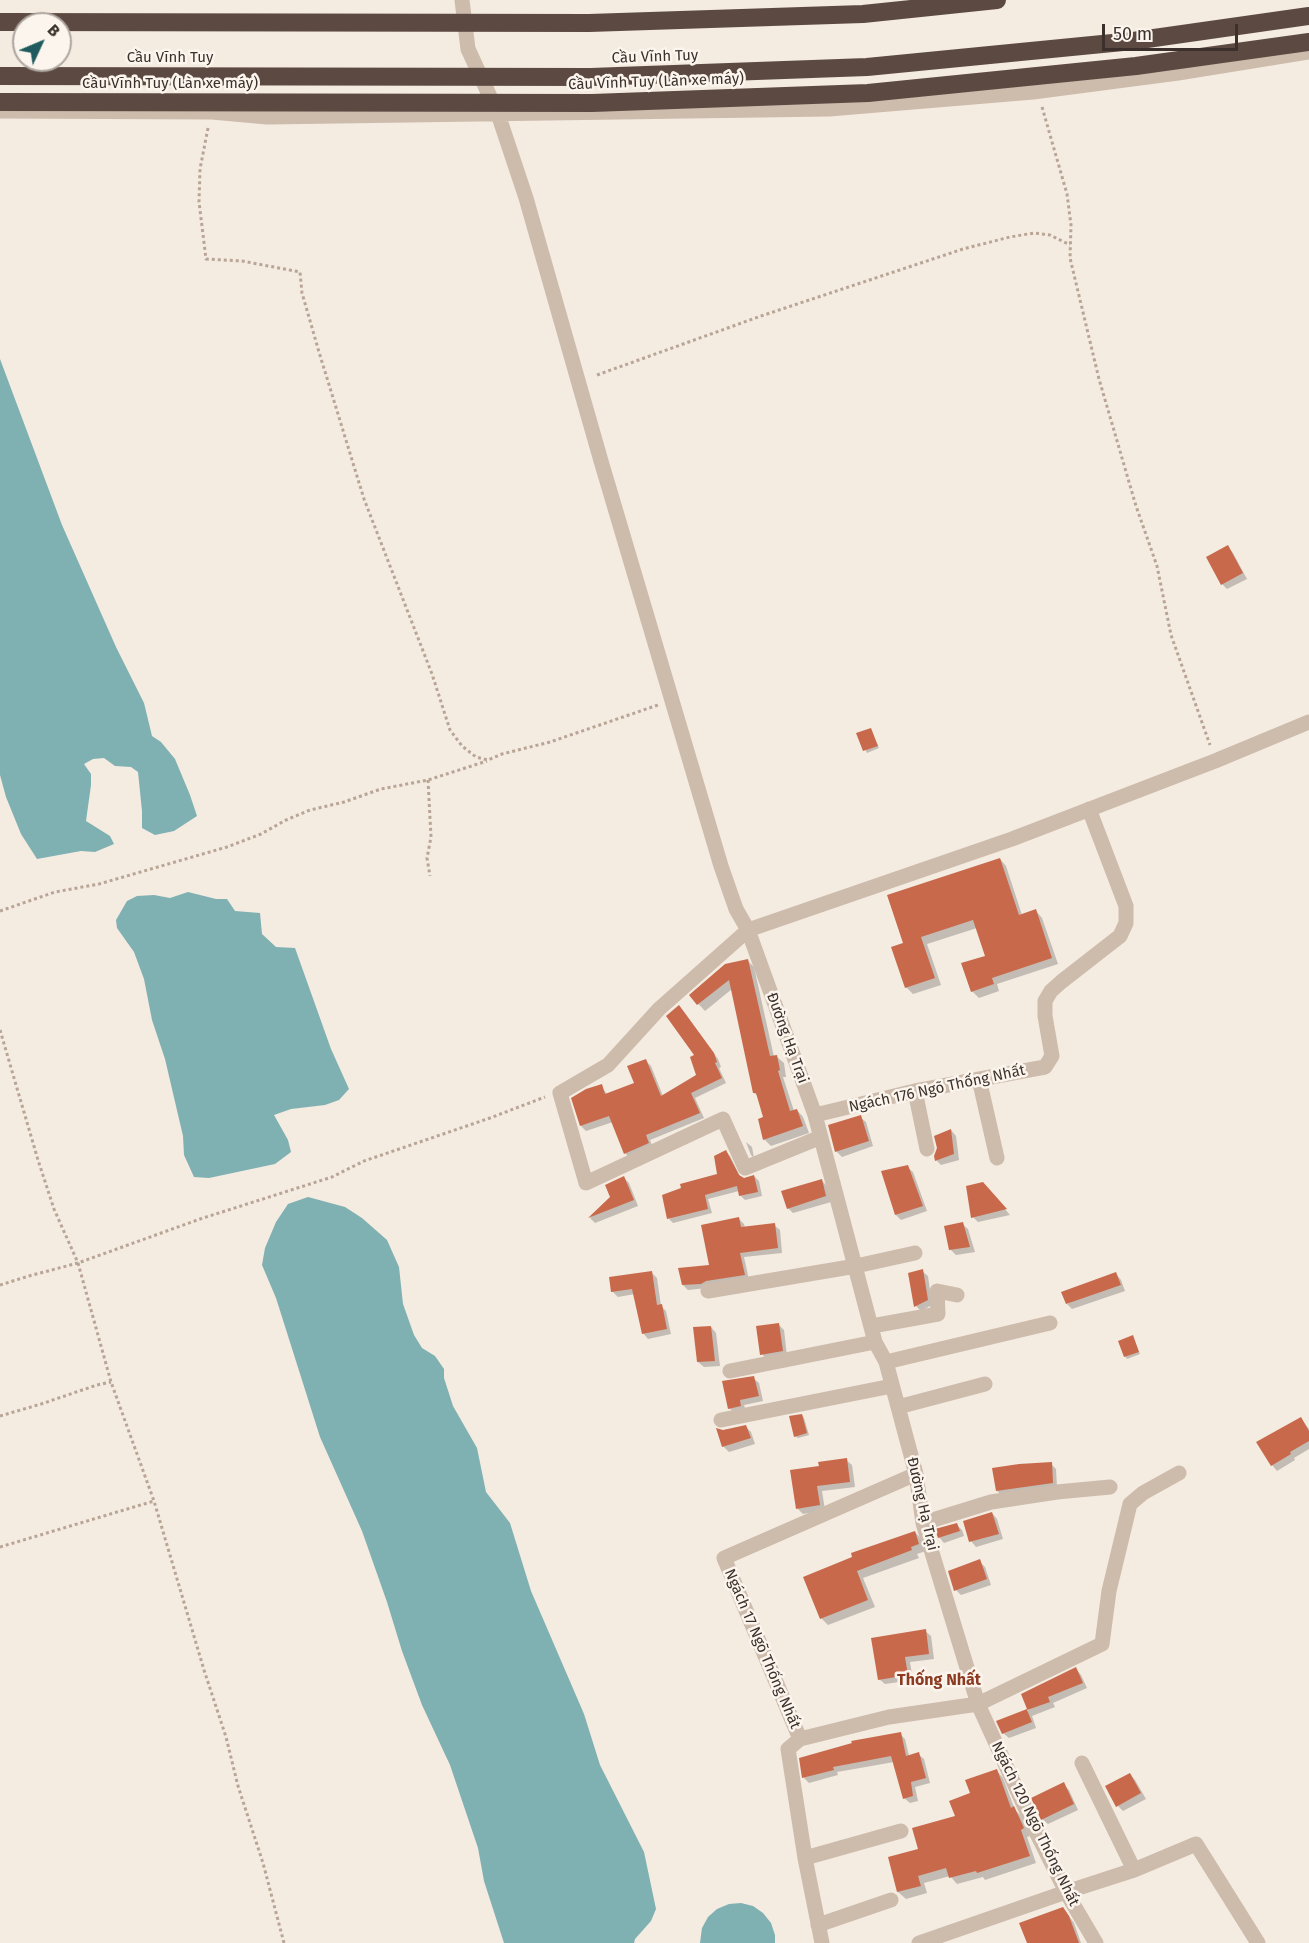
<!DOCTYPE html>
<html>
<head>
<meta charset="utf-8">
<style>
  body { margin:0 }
  #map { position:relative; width:1309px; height:1943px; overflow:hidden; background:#f4ebe1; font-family:"Fira Sans",sans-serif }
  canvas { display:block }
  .north { position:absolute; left:12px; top:12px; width:60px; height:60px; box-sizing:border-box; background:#fbf5ee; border:2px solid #aea6a0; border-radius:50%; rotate:46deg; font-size:16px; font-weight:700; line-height:24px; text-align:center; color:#3b302b }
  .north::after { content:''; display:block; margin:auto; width:21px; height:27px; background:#1f5a5e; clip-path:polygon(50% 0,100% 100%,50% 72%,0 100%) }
  .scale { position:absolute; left:1102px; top:24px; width:136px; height:27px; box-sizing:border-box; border:3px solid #3b302b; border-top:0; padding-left:8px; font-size:18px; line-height:21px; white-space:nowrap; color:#3b302b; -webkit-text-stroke:4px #fbf5ee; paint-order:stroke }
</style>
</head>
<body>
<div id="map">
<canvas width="1309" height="1943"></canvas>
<div class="north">B</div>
<div class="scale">50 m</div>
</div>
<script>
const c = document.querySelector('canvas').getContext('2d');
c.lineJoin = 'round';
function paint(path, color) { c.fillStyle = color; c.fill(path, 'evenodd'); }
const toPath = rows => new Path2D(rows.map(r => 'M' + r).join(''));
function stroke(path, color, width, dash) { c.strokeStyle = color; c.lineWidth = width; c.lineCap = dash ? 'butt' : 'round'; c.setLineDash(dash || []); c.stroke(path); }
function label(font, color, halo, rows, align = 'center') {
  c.font = font + ' "Fira Sans",sans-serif'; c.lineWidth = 5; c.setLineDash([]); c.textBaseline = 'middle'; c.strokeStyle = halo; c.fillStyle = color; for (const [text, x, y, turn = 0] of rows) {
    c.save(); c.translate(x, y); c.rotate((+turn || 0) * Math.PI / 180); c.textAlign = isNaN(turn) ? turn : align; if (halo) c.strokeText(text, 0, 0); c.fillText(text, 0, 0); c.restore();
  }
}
const water = toPath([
  [0,359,62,525,116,647,144,703,152,736,161,742,175,759,190,795,197,816,174,831,155,835,142,828,142,811,138,772,131,767,115,766,104,758,93,759,84,764,91,774,91,785,86,821,110,836,114,844,95,852,81,851,37,859,21,834,6,797,0,775],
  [188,892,216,899,227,899,235,911,260,913,262,934,276,947,295,948,331,1049,349,1089,339,1100,325,1105,291,1109,274,1115,288,1140,291,1152,275,1164,209,1178,194,1177,184,1155,183,1136,165,1059,152,1020,144,979,134,952,117,928,116,920,127,901,137,896,154,895,170,898],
  [308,1197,345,1207,362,1218,387,1240,399,1267,403,1304,414,1335,422,1348,435,1356,444,1369,444,1378,453,1406,477,1448,486,1492,510,1523,531,1591,584,1714,600,1765,644,1852,656,1909,651,1921,635,1939,634,1943,504,1943,484,1881,478,1848,450,1765,422,1705,402,1651,387,1602,362,1531,320,1437,276,1298,262,1265,265,1248,276,1222,288,1204],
  [741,1903,753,1906,763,1913,771,1923,775,1935,775,1943,700,1943,702,1928,708,1917,717,1909,729,1904]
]);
const shadow = toPath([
  [1228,547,1233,553,1247,579,1227,589,1222,584],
  [870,729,879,748,867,753,858,734],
  [1000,859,1006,866,1022,915,1036,911,1042,918,1058,964,997,984,999,991,979,998,972,991,987,957,977,928,927,944,941,985,913,994,906,987,904,944],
  [748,961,754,967,774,1057,777,1057,784,1063,786,1077,783,1077,794,1111,797,1110,803,1117,809,1133,771,1146,764,1139,765,1118,759,1097,754,1093,732,989,705,1011,691,996],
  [684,1012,718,1059,721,1067,719,1068,726,1083,695,1098,704,1118,650,1140,653,1148,630,1159,626,1154,613,1122,586,1131,581,1126,573,1098,601,1086,607,1094,636,1084,646,1061,651,1066,663,1096,698,1075,697,1056],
  [860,1117,866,1122,873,1146,842,1157,836,1151],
  [951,1130,956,1136,959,1160,941,1165,936,1160],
  [746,1142,752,1147,754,1158,751,1155],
  [726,1152,730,1156,741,1178,744,1179,754,1176,759,1181,762,1196,745,1200,740,1195,739,1191,708,1199,712,1213,673,1223,669,1219,719,1175],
  [907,1167,913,1172,927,1211,901,1220,896,1215],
  [624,1178,629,1183,638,1206,595,1223,590,1218,612,1197],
  [821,1180,827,1186,831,1202,793,1213,788,1208],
  [988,1189,1010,1215,978,1222,973,1217],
  [739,1219,744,1224,745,1228,774,1225,780,1230,782,1253,744,1257,749,1280,707,1288,688,1290,683,1285,711,1266],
  [962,1224,968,1229,975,1252,956,1255,950,1249],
  [922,1271,928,1276,932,1305,921,1311,916,1306],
  [652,1273,657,1278,661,1306,666,1311,671,1334,648,1339,643,1333,635,1294,618,1297,612,1291],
  [1116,1274,1121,1280,1125,1291,1072,1309,1067,1304],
  [779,1325,784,1330,787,1356,767,1360,762,1354],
  [711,1327,716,1333,720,1366,704,1367,698,1362],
  [1133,1337,1140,1354,1127,1359,1125,1356],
  [753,1378,759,1383,763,1401,744,1405,746,1411,735,1413,729,1408],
  [802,1415,804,1418,809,1435,798,1438,795,1436],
  [1301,1419,1309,1429,1309,1449,1294,1458,1295,1460,1277,1471,1272,1465],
  [746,1427,751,1432,755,1444,729,1452,723,1446,723,1431],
  [846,1460,852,1465,855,1487,822,1491,825,1510,803,1514,798,1509,820,1467],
  [1051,1464,1056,1469,1057,1487,1002,1495,997,1491],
  [992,1513,997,1519,1003,1539,976,1547,971,1541],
  [956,1524,962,1530,964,1536,944,1543,939,1537],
  [915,1532,922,1540,926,1551,917,1554,919,1558,863,1578,875,1607,828,1625,821,1618,805,1578],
  [979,1561,985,1567,991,1585,961,1595,956,1590],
  [925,1631,931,1636,934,1659,910,1662,913,1680,885,1684,879,1679],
  [1076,1669,1081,1675,1087,1688,1053,1703,1055,1707,1032,1716,1036,1728,1009,1738,1003,1733,998,1722,1029,1710,1023,1695],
  [900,1734,905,1739,909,1756,918,1754,924,1759,930,1783,915,1787,918,1801,910,1803,904,1798,894,1762,837,1772,838,1775,809,1783,804,1778,801,1759],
  [996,1770,1003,1778,1015,1810,1020,1815,1030,1836,1027,1837,1036,1863,985,1880,983,1877,957,1884,950,1876,924,1883,927,1893,906,1899,898,1892,889,1858,920,1850,957,1817,972,1794],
  [1130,1774,1135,1780,1146,1799,1123,1811,1118,1806],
  [1063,1784,1069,1790,1078,1810,1048,1824,1042,1819],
  [1063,1908,1074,1923,1081,1943,1028,1943]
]);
const building = toPath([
  [1228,545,1243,573,1221,585,1206,557],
  [871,728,878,746,863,751,856,733],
  [1000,858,1019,915,1036,909,1052,958,992,978,994,984,971,992,961,963,985,956,973,920,921,937,935,978,905,988,891,947,903,943,887,895],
  [748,959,770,1056,777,1055,780,1070,778,1071,790,1111,797,1109,803,1126,763,1140,758,1119,763,1117,756,1093,753,1093,729,980,697,1005,689,995,725,964],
  [679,1005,714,1053,717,1062,715,1063,722,1078,691,1093,700,1113,646,1135,649,1143,624,1154,609,1116,580,1126,571,1098,586,1089,602,1084,605,1094,634,1083,627,1066,646,1059,661,1096,696,1075,690,1057,694,1055,666,1016],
  [861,1115,869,1141,835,1152,828,1125],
  [951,1129,954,1154,935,1161,934,1156,937,1148,934,1136],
  [726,1150,739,1175,744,1178,754,1175,758,1192,739,1196,737,1186,705,1195,708,1209,667,1219,662,1195,681,1188,680,1184,717,1174,714,1156],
  [908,1165,923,1206,895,1215,881,1171],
  [624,1176,634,1200,588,1218,610,1197,605,1185],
  [822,1179,826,1196,787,1209,781,1191],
  [983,1182,1007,1209,971,1218,966,1186],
  [739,1217,741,1227,775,1223,778,1248,740,1253,745,1275,706,1281,701,1284,682,1285,678,1268,709,1265,701,1225],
  [963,1222,970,1247,949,1250,944,1226],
  [923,1269,928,1300,914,1307,908,1273],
  [652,1271,657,1305,662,1304,667,1329,642,1334,632,1289,611,1292,609,1277],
  [1116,1272,1121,1285,1066,1304,1061,1292],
  [779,1323,783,1351,760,1355,756,1326],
  [711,1326,715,1361,697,1362,693,1327],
  [1133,1335,1139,1352,1124,1357,1118,1341],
  [754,1376,759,1396,740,1400,741,1406,728,1409,722,1381],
  [802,1414,807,1433,794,1437,789,1416],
  [1301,1417,1309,1431,1309,1441,1290,1452,1291,1454,1271,1466,1256,1442],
  [746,1425,751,1438,722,1447,716,1428,723,1430],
  [847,1458,850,1482,817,1486,820,1505,796,1509,790,1470,819,1466,818,1462],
  [1052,1462,1053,1483,996,1491,992,1468,1019,1464],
  [992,1512,999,1534,969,1542,963,1521],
  [957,1523,960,1531,938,1538,935,1529],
  [915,1531,919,1544,911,1547,912,1550,857,1571,868,1600,820,1619,803,1577,852,1557,851,1553],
  [980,1559,987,1579,954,1591,948,1571],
  [926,1629,929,1654,905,1657,908,1675,878,1680,871,1638],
  [1076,1667,1083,1683,1048,1697,1050,1702,1027,1710,1032,1722,1002,1734,996,1721,1027,1709,1021,1694],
  [901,1732,906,1756,919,1752,926,1778,911,1782,913,1796,903,1799,891,1756,833,1767,834,1770,802,1778,799,1758,852,1743,851,1741],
  [997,1769,1011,1808,1014,1806,1024,1828,1021,1830,1030,1856,977,1873,976,1871,949,1878,946,1868,918,1876,921,1886,897,1892,888,1857,918,1849,912,1828,955,1816,949,1801,970,1793,965,1780],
  [1130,1773,1141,1793,1116,1807,1105,1786],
  [1064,1782,1074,1804,1041,1820,1031,1798],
  [1063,1907,1069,1916,1079,1943,1027,1943,1019,1923]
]);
const path = toPath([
  [1042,107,1067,194,1071,225,1070,258,1099,379,1136,506,1157,566,1171,635,1210,745],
  [208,128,200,169,199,202,206,259,242,261,300,272,302,293,319,352,364,499,432,674,450,730,462,746,476,757,488,760,502,754,550,742,658,705],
  [597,375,761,316,963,249,1010,237,1034,233,1050,235,1070,245],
  [428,780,431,837,427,858,430,876],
  [0,911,55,892,99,884,227,847,261,834,286,820,310,810,344,802,381,789,428,780,487,761],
  [0,1030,38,1160,54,1209,78,1263,111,1382,154,1501,204,1670,226,1737,238,1786,263,1863,284,1943],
  [0,1285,29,1276,78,1263,200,1219,332,1177,364,1161,490,1118,545,1097],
  [0,1416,41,1404,97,1385,111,1382],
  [0,1547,154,1501]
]);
const minor = toPath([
  [462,0,468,49,498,114,526,198,601,461,721,866,736,909,748,930,815,1115,875,1342,886,1362,916,1474,923,1523,978,1704,889,1717,800,1739,788,1749,805,1858,822,1943],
  [0,111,212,112,267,117,829,109,1033,92,1178,73,1309,52],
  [979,1079,997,1158],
  [915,1091,927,1149],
  [815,1115,915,1091,1045,1067,1052,1056,1045,1016,1045,1001,1051,991,1061,982,1120,936,1126,923,1126,906,1089,809],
  [821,1137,745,1168,723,1119,586,1183,560,1093,608,1065,659,1009,748,930,1012,839,1215,761,1309,722],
  [708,1291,856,1266,915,1253],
  [872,1326,938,1314,937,1291,957,1295],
  [886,1362,1050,1323],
  [730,1371,875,1342],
  [898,1407,985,1384],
  [721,1420,892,1386],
  [923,1523,991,1502,1057,1492,1110,1487],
  [800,1739,724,1558,916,1474],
  [1082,1763,1134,1870],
  [805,1858,901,1831],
  [818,1925,891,1900],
  [919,1943,1066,1892,1134,1870,1196,1844,1258,1943],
  [1096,1943,1066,1892,1036,1832,978,1704,1102,1644,1109,1591,1130,1504,1143,1493,1179,1473]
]);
const highway = toPath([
  [0,22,589,23,863,14,997,0],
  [0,76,591,77,867,67,1133,41,1309,16],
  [0,102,592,103,868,93,1136,66,1309,42]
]);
const streetNames = [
  ["Cầu Vĩnh Tuy",655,57,-2],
  ["Cầu Vĩnh Tuy",170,58],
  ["Cầu Vĩnh Tuy (Làn xe máy)",656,82,-2],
  ["Cầu Vĩnh Tuy (Làn xe máy)",170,84],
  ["Đường Hạ Trại",787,1038,70],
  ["Ngách 176 Ngõ Thống Nhất",937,1089,-12],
  ["Đường Hạ Trại",922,1504,77],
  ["Ngách 17 Ngõ Thống Nhất",762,1649,67],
  ["Ngách 120 Ngõ Thống Nhất",1035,1824,64]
];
const neighbourhoodNames = [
  ["Thống Nhất",939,1681]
];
paint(water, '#7fb0b2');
paint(shadow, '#0003');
paint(building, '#c8694b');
stroke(path, '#b9a596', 3, [3, 3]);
stroke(minor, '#cdbbac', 15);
stroke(highway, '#5c4a42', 18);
label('15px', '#3b302b', '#fbf5ee', streetNames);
label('bold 16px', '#8c3b22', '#fbf5ee', neighbourhoodNames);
</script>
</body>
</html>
